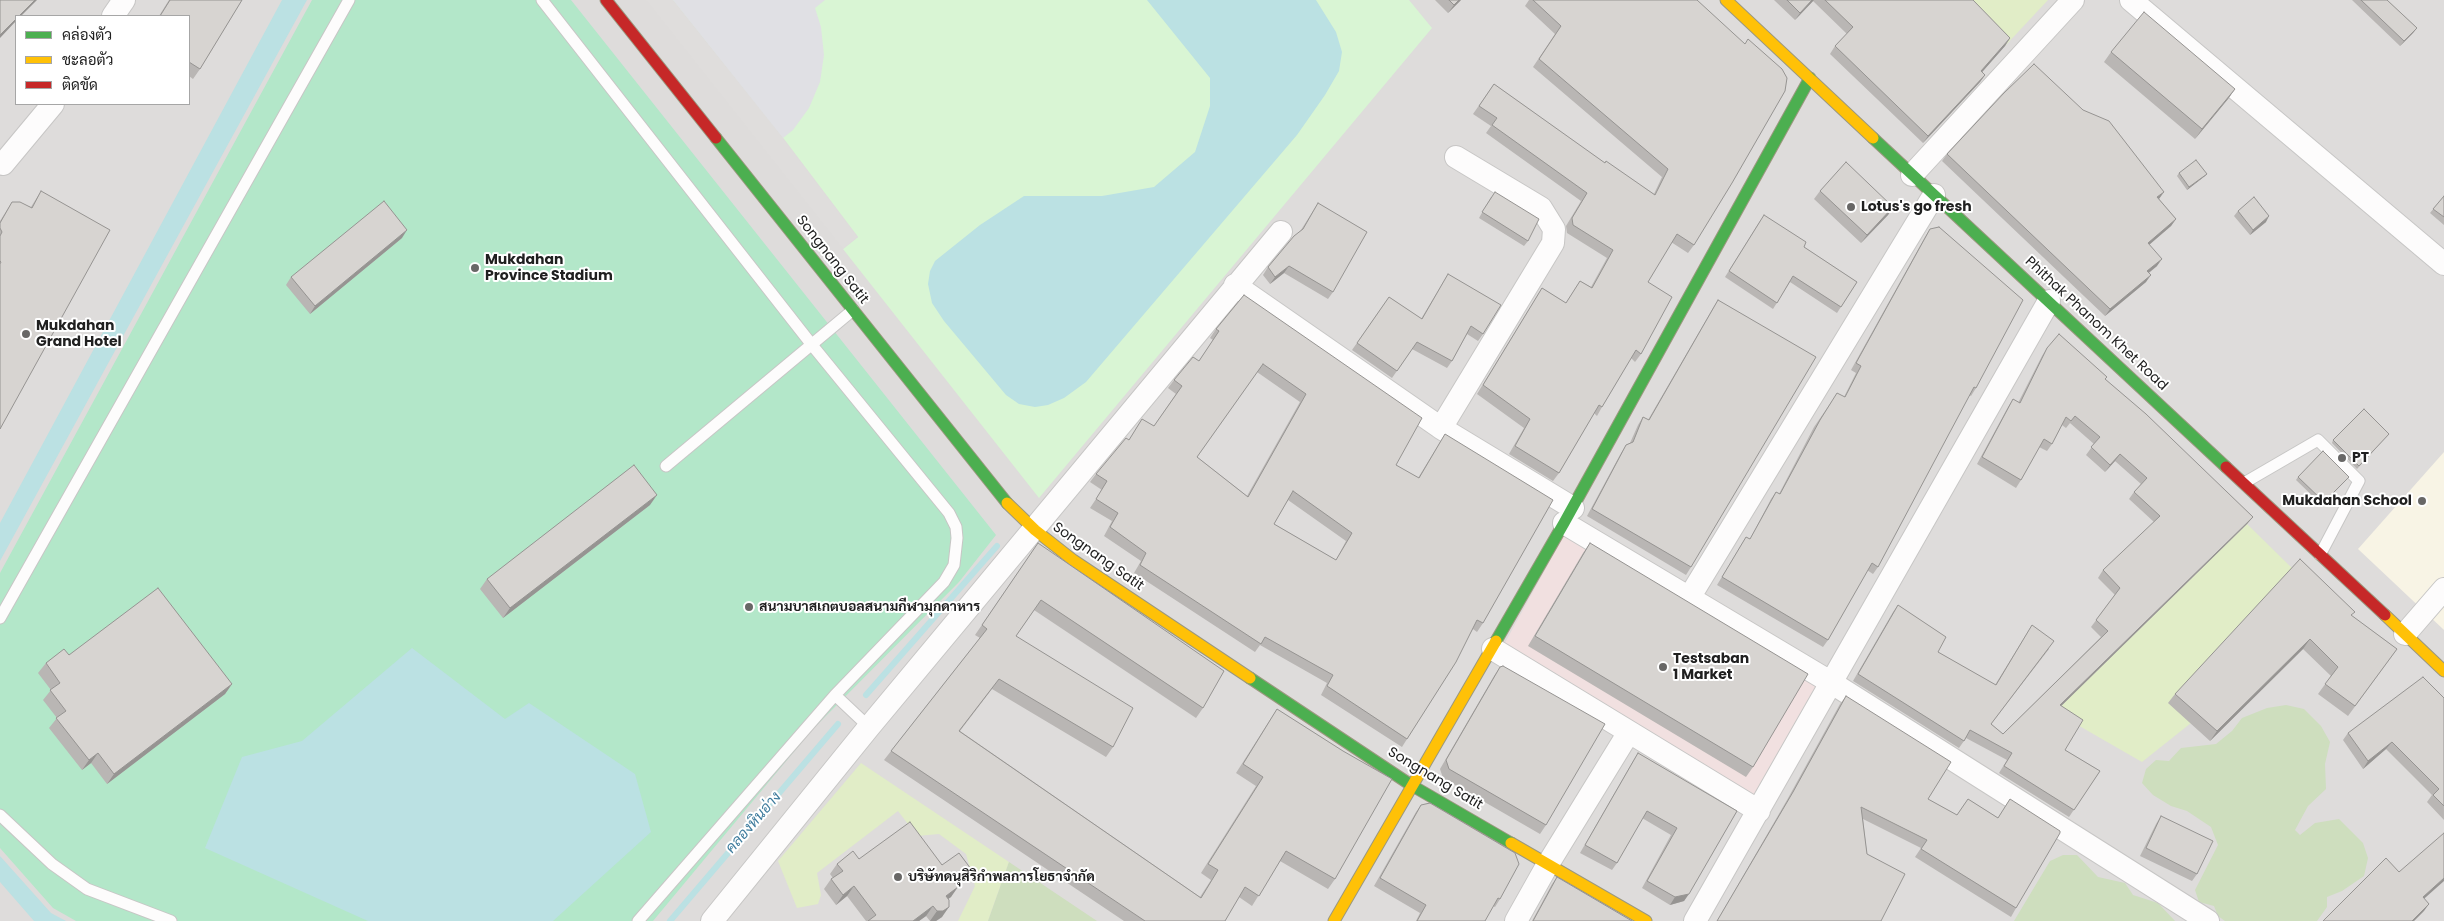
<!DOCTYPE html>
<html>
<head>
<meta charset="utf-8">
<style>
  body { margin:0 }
  #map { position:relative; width:2444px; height:921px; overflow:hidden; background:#efece9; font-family:Poppins,Sarabun,sans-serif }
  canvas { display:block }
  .legend { position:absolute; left:15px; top:15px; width:175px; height:90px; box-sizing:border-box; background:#fff; border:1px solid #a6a6a6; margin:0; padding:6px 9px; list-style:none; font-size:15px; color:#202020 }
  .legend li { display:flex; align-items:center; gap:10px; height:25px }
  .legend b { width:25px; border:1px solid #a6a6a6 }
</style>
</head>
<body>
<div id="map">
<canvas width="2444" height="921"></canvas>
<ul class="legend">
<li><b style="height:6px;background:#4caf50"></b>คล่องตัว</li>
<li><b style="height:6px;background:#ffc107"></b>ชะลอตัว</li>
<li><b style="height:6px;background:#c62828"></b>ติดขัด</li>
</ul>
</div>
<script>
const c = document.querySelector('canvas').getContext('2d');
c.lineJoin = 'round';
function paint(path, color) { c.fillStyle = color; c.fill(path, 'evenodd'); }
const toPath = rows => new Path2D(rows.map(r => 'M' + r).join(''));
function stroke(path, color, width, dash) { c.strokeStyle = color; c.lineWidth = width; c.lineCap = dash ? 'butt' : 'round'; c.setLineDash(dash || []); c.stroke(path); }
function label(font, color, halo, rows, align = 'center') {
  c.font = font + ' Poppins,Sarabun,sans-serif'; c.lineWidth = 4; c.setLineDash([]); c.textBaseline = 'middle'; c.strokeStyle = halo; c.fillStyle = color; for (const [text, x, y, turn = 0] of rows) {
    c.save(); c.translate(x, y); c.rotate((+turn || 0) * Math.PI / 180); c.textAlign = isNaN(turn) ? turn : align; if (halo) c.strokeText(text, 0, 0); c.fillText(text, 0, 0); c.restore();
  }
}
const residential = toPath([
  [0,0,2444,0,2444,921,0,921],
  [16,16,189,16,189,104,16,104]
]);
const commercial = toPath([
  [1567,530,1826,685,1757,805,1502,648]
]);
const education = toPath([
  [2444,452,2444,630,2358,549]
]);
const grass = toPath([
  [1959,0,2048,0,2005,46],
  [2247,524,2293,569,2169,703,2191,723,2142,762,2055,712],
  [861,763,1009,862,988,921,958,921,975,886,966,854,939,834,917,836,898,811,817,873,821,895,818,904,797,908,778,861]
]);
const forest = toPath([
  [2286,705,2304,709,2321,726,2330,742,2325,764,2326,789,2308,806,2295,830,2300,835,2315,823,2339,819,2363,843,2368,858,2364,876,2342,891,2327,897,2327,907,2317,921,2225,921,2218,916,2214,906,2199,902,2195,890,2218,845,2211,827,2187,811,2171,806,2153,795,2142,783,2146,769,2156,760,2169,761,2181,748,2216,744,2232,731,2242,718,2267,708],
  [2063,855,2077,855,2098,877,2125,883,2133,895,2158,903,2175,921,2014,921,2050,861],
  [1009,862,1097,921,988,921]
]);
const park = toPath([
  [673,0,1409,0,1432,28,1039,498,843,249,858,237,774,126]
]);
const pitch = toPath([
  [312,0,571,0,996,535,959,582,812,730,653,921,76,921,53,908,0,848,0,573]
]);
const parking = toPath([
  [646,0,673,0,774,126,858,237,843,249]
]);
const plaza = toPath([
  [673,0,825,0,815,8,821,27,824,55,820,82,809,108,793,130,783,138]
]);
const water = toPath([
  [282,0,307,0,0,561,0,523],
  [1147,0,1316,0,1336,32,1342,52,1339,71,1325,95,1297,135,1086,382,1064,398,1048,405,1035,407,1019,404,1006,395,944,321,932,303,928,284,930,271,935,261,980,225,1024,196,1102,196,1154,187,1195,152,1210,106,1210,78],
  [412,648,505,719,529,703,635,774,651,832,553,921,368,921,205,848,242,757,302,741],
  [0,856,51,913,66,921,34,921,0,882]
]);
const stream = toPath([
  [866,695,997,546],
  [670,921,838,724]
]);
const lane = toPath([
  [542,0,812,345,949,513,956,527,957,538,954,565,944,582,835,695,638,921],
  [666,466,853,310],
  [2244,483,2318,440,2359,481,2320,555],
  [0,618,349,0],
  [835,695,869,727],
  [0,815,52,864,87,889,171,921]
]);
const street = toPath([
  [2131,0,2444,264],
  [113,16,124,0],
  [3,164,53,104],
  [1912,175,2073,0],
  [1235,285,1441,428,1573,508],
  [1441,428,1553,243,1554,229,1541,208,1456,157],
  [1564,523,1832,683,2208,921],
  [1689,598,1934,195],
  [2405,634,2444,589],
  [1493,649,1759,811],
  [712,921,869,727,1281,232],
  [1516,921,1548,864,1629,732],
  [1695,921,2049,301]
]);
const fast = toPath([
  [716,138,1007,503],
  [1873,138,2226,467],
  [1496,641,1564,523,1810,78],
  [1250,678,1411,785,1511,843]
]);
const slow = toPath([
  [1726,0,1873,138],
  [1007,503,1035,530,1073,560,1250,678],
  [2385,615,2444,671],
  [1511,843,1646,921],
  [1334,921,1496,641]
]);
const jam = toPath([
  [606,0,716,138],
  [2226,467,2385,615]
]);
const wall = toPath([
  [169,0,242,0,200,69,193,79,189,76,189,16,159,16],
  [1435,0,1461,0,1448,13],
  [1529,0,1697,0,1694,245,1688,253,1671,242,1648,282,1641,354,1635,362,1631,358,1602,407,1597,416,1594,413,1559,473,1553,481,1509,454,1524,428,1477,394,1542,288,1566,303,1580,281,1591,287,1607,258,1567,233,1566,226,1581,201,1486,133,1491,126,1473,114,1494,84,1604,163,1654,194,1662,177,1533,67,1555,34,1525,6],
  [1774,0,1973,0,2010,38,2005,46,1982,72,1985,75,1980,82,1923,143,1830,54,1835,46,1847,34,1813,1,1795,20],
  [2352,0,2387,0,2417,28,2413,33,2400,46],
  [2111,52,2235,89,2228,99,2195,139,2104,62],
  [1947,154,2159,199,2176,219,2171,226,2149,245,2157,266,2149,273,2146,282,2105,316,1942,161],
  [2179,173,2207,174,2205,176,2187,190,2177,176],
  [41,191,0,429,0,221,12,202,31,207],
  [1820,191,1893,207,1888,215,1861,243,1814,199],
  [2444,196,2444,225,2430,213],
  [1491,197,1528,241,1524,246,1479,218],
  [1318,203,1333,292,1328,299,1284,273,1270,284,1263,275,1268,267,1301,230],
  [2238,211,2266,222,2250,235,2234,216],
  [1760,221,1804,247,1857,282,1837,313,1790,282,1773,309,1725,277],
  [1930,229,1976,388,1971,396,1969,395,1878,567,1873,574,1867,570,1828,640,1823,647,1717,585,1746,537,1750,539,1771,499,1776,492,1779,494,1814,427,1832,401,1844,397,1856,373,1851,370,1925,237],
  [402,238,310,314,286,285,291,277],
  [1448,274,1483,334,1478,341,1467,334,1452,361,1447,368,1412,349,1392,378,1352,350,1389,297,1421,319],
  [1244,295,1396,465,1418,478,1445,434,1483,623,1477,632,1473,629,1407,739,1402,747,1321,695,1327,683,1260,645,1255,652,1134,573,1141,561,1104,536,1112,521,1090,508,1102,490,1090,482,1096,474,1129,440,1142,419,1154,426,1176,394,1168,388,1174,380,1199,361,1213,340,1210,338,1216,329],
  [1257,372,1300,402,1247,496,1197,457],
  [1288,500,1346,541,1336,560,1274,524],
  [1718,300,1691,567,1686,575,1587,516,1621,453,1626,445,1630,443,1638,425,1643,417,1648,420,1713,308],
  [2047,348,2105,379,2253,517,2247,524,2061,706,2065,750,2100,771,2069,817,1999,773,2007,760,1966,738,1959,748,1853,681,1893,612,1898,605,1938,652,1995,685,2032,625,2049,649,1991,724,2003,734,2101,637,2091,627,2115,595,2098,578,2103,570,2154,522,2129,499,2134,492,2141,484,2115,461,2105,472,2086,455,2094,444,2070,423,2066,428,2062,425,2052,444,2047,451,2039,447,2021,480,2016,488,1977,464,2008,407,2013,399,2018,403,2042,356],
  [2389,434,2357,469,2332,443,2333,440],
  [2298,477,2347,479,2322,505,2296,480],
  [650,505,503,618,480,589,487,579],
  [1038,543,1203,708,1196,718,1034,610,1016,636,1113,747,1106,757,992,689,960,731,1200,897,1211,880,1201,873,1256,786,1236,773,1277,709,1335,879,1328,889,1280,861,1252,906,1239,897,1225,921,1124,921,884,760,980,638,975,635],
  [1590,543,1753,767,1746,777,1528,646,1583,553],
  [2352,616,2397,649,2348,716,2318,694,2331,676,2303,649,2210,741,2168,703,2175,694],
  [69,655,232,684,225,694,107,784,91,763,82,770,49,728,57,718,43,700,51,690,38,673,46,663],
  [1500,667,1546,825,1540,834,1443,778,1440,769,1494,676],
  [1846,696,1928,799,1957,815,1968,799,1998,818,2010,799,2016,908,2011,917,1915,857,1921,848,1863,819,1867,854,1881,921,1717,921,1787,800,1840,704],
  [2444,698,2444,820,2427,802,2432,795,2386,749,2363,769,2343,740,2348,733],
  [1638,753,1737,811,1684,901,1670,905,1642,888,1671,835,1642,818,1617,863,1612,870,1580,853,1633,761],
  [1421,805,1500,899,1495,907,1493,906,1485,921,1416,921,1420,913,1374,886,1416,812],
  [2161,816,2197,874,2192,881,2140,856,2156,824],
  [859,859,942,865,964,879,956,885,951,897,948,899,942,917,936,921,930,921,926,916,919,921,866,921,847,896,836,905,824,889,831,879,833,878,830,874,837,864],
  [1557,877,1632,921,1532,921,1552,884]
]);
const shadedWall = toPath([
  [35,0,37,0,21,16,19,16],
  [1459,0,1461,0,1448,13,1454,5],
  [1812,0,1814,0,1795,20,1800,13],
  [16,19,16,21,0,38,0,35],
  [2417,28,2413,33,2400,46,2404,41],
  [2010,38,2005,46,1976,79,1981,71],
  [1985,75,1980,82,1923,143,1928,136],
  [2235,89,2228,99,2195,139,2202,129],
  [2207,174,2205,176,2187,190,2189,187],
  [2164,192,2159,199,2152,204,2157,197],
  [1893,207,1888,215,1861,243,1867,235],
  [2269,216,2266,222,2250,235,2253,230],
  [2176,219,2171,226,2143,250,2148,243],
  [407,230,402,238,310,314,315,306],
  [2162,259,2157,266,2142,278,2147,271],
  [1289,266,1284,273,1270,284,1275,277],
  [2151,275,2146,282,2105,316,2110,309],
  [2120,454,2115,461,2105,472,2110,465],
  [657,495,650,505,503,618,510,608],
  [2253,517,2247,524,2055,712,2060,705],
  [2310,639,2303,649,2210,741,2217,731],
  [232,684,225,694,107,784,114,774],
  [2392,742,2386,749,2363,769,2368,761],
  [98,753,91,763,82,770,89,760],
  [971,869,964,879,947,892,954,882],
  [2444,878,2444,881,2417,905,2423,897],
  [854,886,847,896,836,905,843,895],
  [958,887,951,897,938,906,946,896],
  [1689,894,1684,901,1670,905,1675,897],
  [2429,904,2424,911,2414,921,2412,921],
  [933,906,926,916,919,921,913,921],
  [949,907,942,917,936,921,930,921,937,911]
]);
const building = toPath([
  [0,0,35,0,19,16,16,16,16,19,0,35,0,0],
  [170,0,242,0,200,69,189,62,189,16,160,16,170,0],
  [1449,0,1459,0,1454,5,1449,0],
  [1533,0,1697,0,1745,44,1748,39,1782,69,1787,78,1785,91,1732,183,1694,245,1677,234,1648,282,1672,297,1641,354,1636,350,1602,407,1599,405,1559,473,1515,446,1530,419,1483,385,1542,288,1566,303,1580,281,1592,288,1613,250,1573,225,1572,218,1587,193,1492,125,1497,118,1479,106,1494,84,1605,163,1606,161,1655,195,1668,169,1539,59,1561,26,1533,0],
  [1787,0,1812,0,1800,13,1787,0],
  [1825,0,1973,0,2010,38,1981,71,1985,75,1928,136,1835,46,1853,27,1825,0],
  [2361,0,2387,0,2417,28,2404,41,2361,0],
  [2144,12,2235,89,2202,129,2111,52,2144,12],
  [2034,64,2083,110,2109,121,2164,192,2157,197,2176,219,2148,243,2162,259,2147,271,2151,275,2110,309,1947,154,2004,93,2034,64],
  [2196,160,2207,174,2189,187,2179,173,2196,160],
  [1846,162,1893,207,1867,235,1820,191,1846,162],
  [41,191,110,230,0,429,0,264,1,262,0,261,0,236,2,232,0,228,0,223,12,202,20,202,32,208,41,191],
  [1495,192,1539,219,1528,241,1482,212,1495,192],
  [2444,196,2444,217,2433,209,2444,196],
  [2254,197,2269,216,2253,230,2238,211,2254,197],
  [384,201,407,230,315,306,291,277,384,201],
  [1318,203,1367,232,1333,292,1289,266,1275,277,1268,267,1294,236,1303,229,1318,203],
  [1764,215,1806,242,1804,247,1857,282,1841,307,1793,276,1777,303,1729,271,1764,215],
  [1939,227,2023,300,1976,388,1974,387,1878,567,1872,563,1828,640,1722,577,1746,537,1750,539,1776,492,1780,494,1820,420,1837,393,1845,397,1861,366,1856,363,1930,229,1939,227],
  [1448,274,1501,305,1483,334,1471,326,1452,361,1417,342,1397,371,1357,343,1389,297,1422,319,1448,274],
  [1244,295,1422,418,1396,465,1419,478,1445,434,1553,500,1483,623,1477,620,1456,662,1407,739,1327,686,1333,675,1265,637,1261,644,1140,565,1146,553,1110,527,1118,513,1096,499,1107,481,1096,474,1126,438,1129,440,1142,419,1154,426,1182,386,1174,380,1193,357,1199,361,1219,331,1216,329,1244,295],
  [1263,364,1306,394,1248,497,1197,457,1263,364],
  [1293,491,1352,533,1336,560,1274,524,1293,491],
  [1718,300,1816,357,1691,567,1592,509,1626,445,1633,442,1643,417,1649,420,1718,300],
  [2059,334,2107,377,2105,379,2146,414,2253,517,2060,705,2083,720,2065,750,2100,771,2074,810,2004,766,2012,753,1970,730,1964,741,1858,674,1898,605,1946,637,1938,652,1996,685,2032,625,2054,641,1991,724,2003,734,2108,631,2096,620,2120,588,2103,570,2160,516,2134,492,2147,478,2120,454,2110,465,2091,447,2100,437,2075,416,2071,421,2066,417,2052,444,2044,439,2021,480,1982,457,2013,399,2020,403,2047,348,2059,334],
  [2364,409,2389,434,2359,466,2333,440,2364,409],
  [2323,451,2349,477,2324,502,2298,477,2323,451],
  [634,465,657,495,510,608,487,579,634,465],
  [1038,543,1224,671,1203,708,1041,600,1016,636,1133,708,1113,747,999,679,959,731,1201,898,1218,870,1208,864,1263,777,1243,764,1277,709,1343,751,1392,779,1335,879,1286,851,1259,896,1245,887,1225,921,1145,921,891,751,987,629,982,625,1038,543],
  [1590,543,1808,674,1753,767,1535,636,1590,543],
  [2300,559,2355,612,2351,615,2397,649,2355,706,2325,684,2338,667,2310,639,2217,731,2175,694,2300,559],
  [158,588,232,684,114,774,98,753,89,760,56,718,66,711,50,690,60,683,46,663,64,649,69,655,158,588],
  [1503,666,1605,724,1546,825,1449,769,1446,760,1500,667,1503,666],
  [2423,677,2444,698,2444,806,2433,795,2439,789,2392,742,2368,761,2348,733,2423,677],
  [1846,696,1951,762,1928,799,1957,815,1968,799,1998,818,2010,799,2060,831,2060,833,2016,908,1921,849,1927,840,1861,807,1867,854,1905,874,1881,921,1717,921,1793,792,1846,696],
  [1638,753,1737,811,1689,894,1675,897,1647,881,1677,828,1647,811,1617,863,1585,845,1638,753],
  [1430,803,1515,853,1519,864,1500,899,1498,898,1485,921,1417,921,1426,905,1380,878,1421,805,1430,803],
  [2161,816,2213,841,2197,874,2146,848,2161,816],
  [910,822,942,865,959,853,971,869,954,882,958,887,946,896,949,900,949,907,943,911,937,911,933,906,913,921,868,921,876,915,854,886,843,895,831,879,843,871,837,864,853,851,859,859,910,822],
  [2444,833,2444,878,2423,897,2429,904,2412,921,2323,921,2386,858,2399,872,2444,833],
  [1557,877,1632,921,1533,921,1557,877]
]);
const markers = [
  [1851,207,5,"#686766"],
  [475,268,5,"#686766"],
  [26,334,5,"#686766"],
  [2342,458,5,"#686766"],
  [2422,501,5,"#686766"],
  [749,607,5,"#686766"],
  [1663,667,5,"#686766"],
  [898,877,5,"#686766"]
];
const poiNames = [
  ["Lotus's go fresh",1861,207],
  ["Mukdahan",485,260],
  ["Province Stadium",485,276],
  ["Mukdahan",36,326],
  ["Grand Hotel",36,342],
  ["PT",2352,458],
  ["Mukdahan School",2412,501,"right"],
  ["สนามบาสเกตบอลสนามกีฬามุกดาหาร",759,607],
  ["Testsaban",1673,659],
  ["1 Market",1673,675],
  ["บริษัทดนุสิริกำพลการโยธาจำกัด",908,877]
];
const streetNames = [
  ["Songnang Satit",832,260,52],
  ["Phithak Phanom Khet Road",2096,324,43],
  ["Songnang Satit",1098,557,35],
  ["Songnang Satit",1435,779,31]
];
const waterNames = [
  ["คลองหินอ่าง",754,823,-49]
];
paint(residential, '#dedcdb');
paint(commercial, '#f1e0e0');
paint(education, '#f8f4e5');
paint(grass, '#e1edc7');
paint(forest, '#cedebe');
paint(park, '#d9f5d4');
paint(pitch, '#b3e7c9');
paint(parking, '#dfdddc');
paint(plaza, '#e0e0e4');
paint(water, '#bbe1e3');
stroke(stream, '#bbe1e3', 6);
stroke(lane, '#c7c6c5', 13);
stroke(street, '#c7c6c5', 24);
stroke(fast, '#9b987f', 13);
stroke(slow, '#9b987f', 13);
stroke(jam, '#9b987f', 13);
stroke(lane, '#fdfcfc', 11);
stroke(street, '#fdfcfc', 22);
stroke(fast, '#4caf50', 11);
stroke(slow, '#ffc107', 11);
stroke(jam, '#c62828', 11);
paint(wall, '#b9b6b4');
paint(shadedWall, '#969492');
paint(building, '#d7d4d1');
stroke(building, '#969492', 1);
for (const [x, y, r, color] of markers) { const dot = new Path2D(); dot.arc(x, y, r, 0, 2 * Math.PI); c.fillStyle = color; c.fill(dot); stroke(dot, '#fff', 2); }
label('bold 14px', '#202020', '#fff', poiNames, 'left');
label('14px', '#202020', '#fff', streetNames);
label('italic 15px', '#3f7c9d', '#fff', waterNames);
</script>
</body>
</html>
